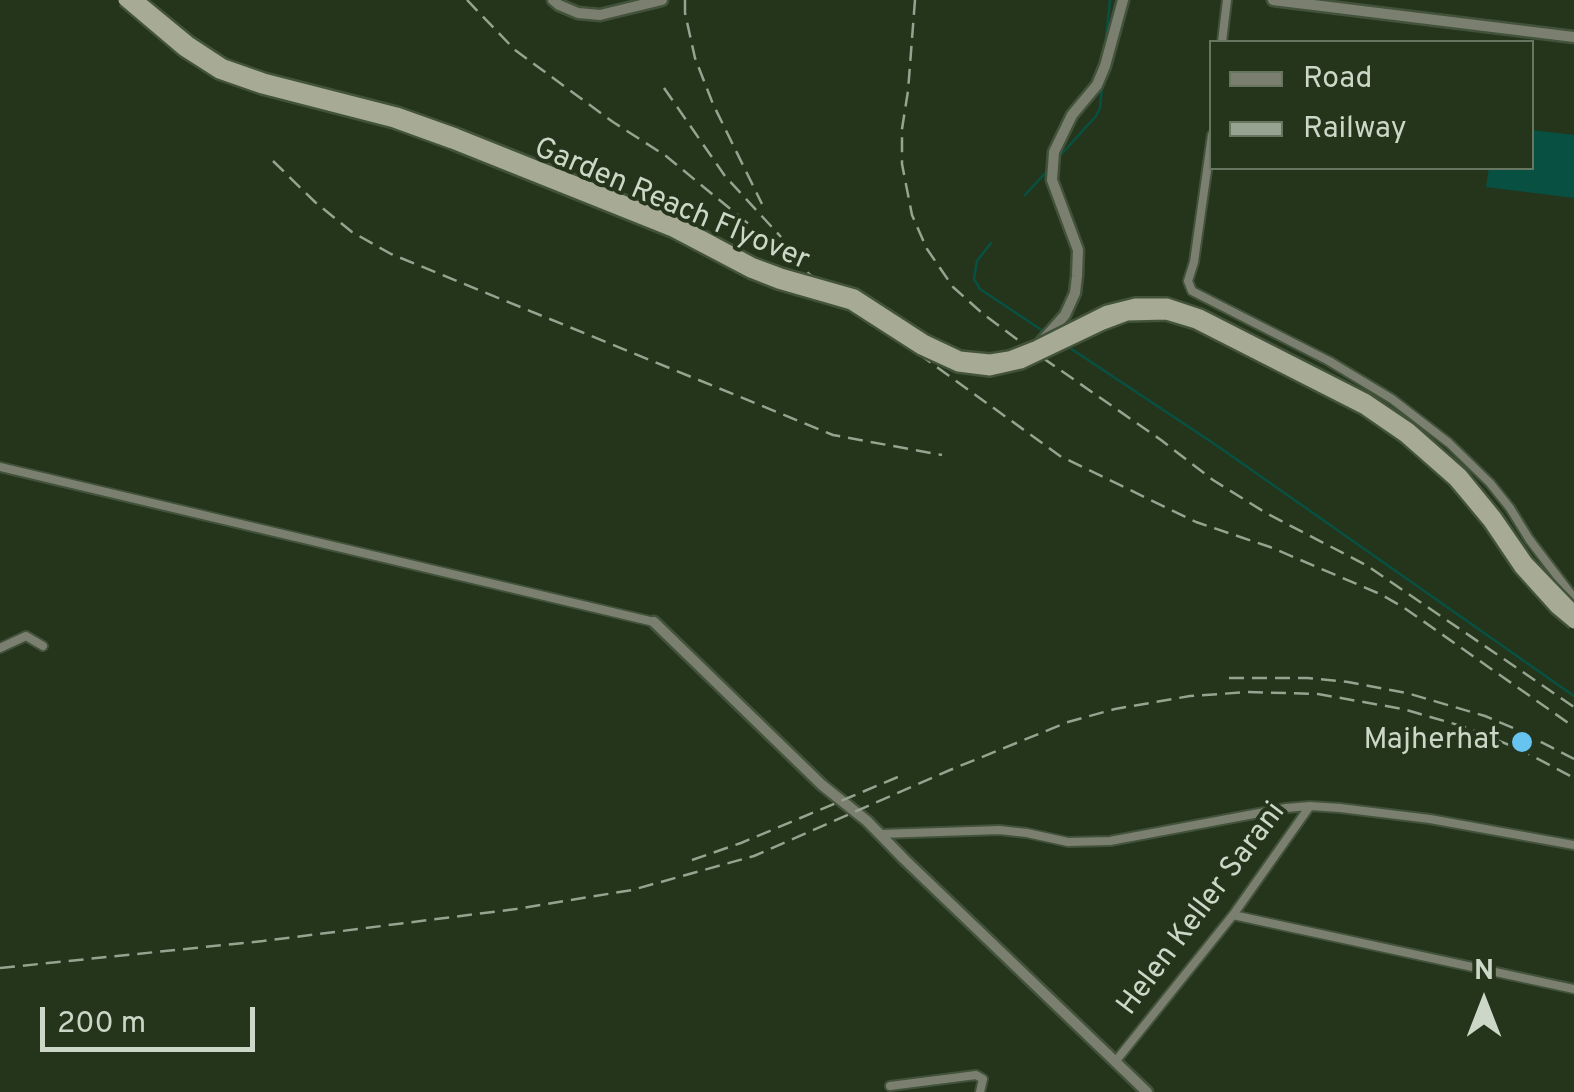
<!DOCTYPE html>
<html>
<head>
<meta charset="utf-8">
<style>
  body { margin:0 }
  #map { position:relative; width:1574px; height:1092px; overflow:hidden; background:#24351c; font-family:Overpass,sans-serif }
  canvas { display:block }
  .legend { position:absolute; left:1209px; top:40px; width:325px; height:130px; box-sizing:border-box; background:#24351c; border:2px solid #677660; margin:0; padding:12px 18px; list-style:none; font-size:30px; color:#ccd7c7 }
  .legend li { display:flex; align-items:center; gap:20px; height:50px }
  .legend b { width:50px; border:2px solid #677660 }
  .north { position:absolute; left:1434px; top:952px; width:100px; height:100px; -webkit-text-stroke:8px #24351c; paint-order:stroke; rotate:0deg; font-size:28px; font-weight:700; line-height:40px; text-align:center; color:#ccd7c7 }
  .north::after { content:''; display:block; margin:auto; width:35px; height:45px; background:#ccd7c7; clip-path:polygon(50% 0,100% 100%,50% 72%,0 100%) }
  .scale { position:absolute; left:40px; top:1007px; width:215px; height:45px; box-sizing:border-box; border:5px solid #ccd7c7; border-top:0; padding-left:12px; font-size:30px; line-height:35px; white-space:nowrap; color:#ccd7c7; -webkit-text-stroke:8px #24351c; paint-order:stroke }
</style>
</head>
<body>
<div id="map">
<canvas width="1574" height="1092"></canvas>
<ul class="legend">
<li><b style="height:12px;background:#7b7f70"></b>Road</li>
<li><b style="height:12px;background:#96a390"></b>Railway</li>
</ul>
<div class="north">N</div>
<div class="scale">200 m</div>
</div>
<script>
const c = document.querySelector('canvas').getContext('2d');
c.lineJoin = 'round';
function paint(path, color) { c.fillStyle = color; c.fill(path, 'evenodd'); }
const toPath = rows => new Path2D(rows.map(r => 'M' + r).join(''));
function stroke(path, color, width, dash) { c.strokeStyle = color; c.lineWidth = width; c.lineCap = dash ? 'butt' : 'round'; c.setLineDash(dash || []); c.stroke(path); }
function label(font, color, halo, rows, align = 'center') {
  c.font = font + ' Overpass,sans-serif'; c.lineWidth = 8; c.setLineDash([]); c.textBaseline = 'middle'; c.strokeStyle = halo; c.fillStyle = color; for (const [text, x, y, turn = 0] of rows) {
    c.save(); c.translate(x, y); c.rotate((+turn || 0) * Math.PI / 180); c.textAlign = isNaN(turn) ? turn : align; if (halo) c.strokeText(text, 0, 0); c.fillText(text, 0, 0); c.restore();
  }
}
const water = toPath([
  [1532,130,1574,135,1574,198,1486,187,1489,168,1532,168]
]);
const stream = toPath([
  [1105,48,1110,0],
  [1058,158,1096,116,1100,108,1102,86],
  [1025,195,1050,168],
  [991,243,977,261,974,279,980,289,1043,331],
  [1067,346,1216,445,1574,696]
]);
const minor = toPath([
  [1222,42,1227,0],
  [1212,135,1194,262,1188,281,1192,291,1329,361,1392,399,1449,443,1490,483,1510,508,1529,539,1574,598],
  [0,467,654,622],
  [0,648,26,636,43,646],
  [881,834,999,830,1027,833,1068,842,1110,841,1286,808,1310,806],
  [1233,915,1574,989],
  [1115,1062,1233,915,1310,806,1340,808,1430,819,1574,845],
  [890,1086,976,1075,983,1079,980,1092]
]);
const tertiary = toPath([
  [553,0,559,5,578,13,600,15,662,0],
  [1273,0,1574,37],
  [1041,342,1065,315,1075,293,1077,276,1078,250,1052,180,1054,152,1072,115,1097,85,1105,66,1123,0],
  [654,622,822,785,867,821,904,859,1147,1092]
]);
const rail = toPath([
  [467,0,515,50,613,122,666,156,870,324,923,357,1060,456,1196,522,1270,547,1380,594,1403,607,1574,727],
  [685,0,685,13,695,58,713,104,762,204],
  [915,0,908,91,902,129,902,164,912,215,927,249,953,287,982,313,1030,349,1161,440,1213,480,1266,513,1366,565,1574,707],
  [664,88,725,176,781,237],
  [273,161,315,202,352,232,391,254,833,435,942,455],
  [1229,678,1307,678,1348,682,1407,693,1485,716,1518,730,1574,759],
  [692,860,741,843,905,774],
  [0,968,263,941,516,909,632,890,754,856,950,770,1068,722,1115,709,1190,696,1249,692,1318,694,1403,709,1465,727,1519,749,1574,778]
]);
const secondaryBridge = toPath([
  [124,0,183,50,219,73,262,88,394,122,452,143,672,231,750,272,778,283,851,304,921,349,958,366,990,370,1021,363,1103,324,1127,315,1166,314,1196,323,1363,408,1405,437,1454,480,1489,522,1520,568,1556,608,1574,623],
  [138,0,189,42,224,65,264,79,397,113,456,134,676,222,754,264,781,274,855,295,926,341,960,357,990,360,1009,357,1037,346,1107,311,1135,304,1167,304,1200,315,1367,400,1410,429,1461,474,1496,517,1527,562,1574,611]
]);
const markers = [
  [1522,742,12,"#67c4f0"]
];
const streetNames = [
  ["Garden Reach Flyover",671,206,23],
  ["Helen Keller Sarani",1203,910,-53]
];
const poiNames = [
  ["Majherhat",1500,742]
];
paint(water, '#085142');
stroke(stream, '#085142', 2.5);
stroke(minor, '#42523b', 12);
stroke(tertiary, '#42523b', 15);
stroke(minor, '#7b7f70', 8);
stroke(tertiary, '#7b7f70', 10);
stroke(rail, '#96a390', 2.5, [15, 8]);
stroke(secondaryBridge, '#42523b', 16, []);
stroke(secondaryBridge, '#a7ab95', 11);
for (const [x, y, r, color] of markers) { const dot = new Path2D(); dot.arc(x, y, r, 0, 2 * Math.PI); c.fillStyle = color; c.fill(dot); stroke(dot, '#24351c', 4); }
label('30px', '#ccd7c7', '#24351c', streetNames);
label('30px', '#ccd7c7', '#24351c', poiNames, 'right');
</script>
</body>
</html>
